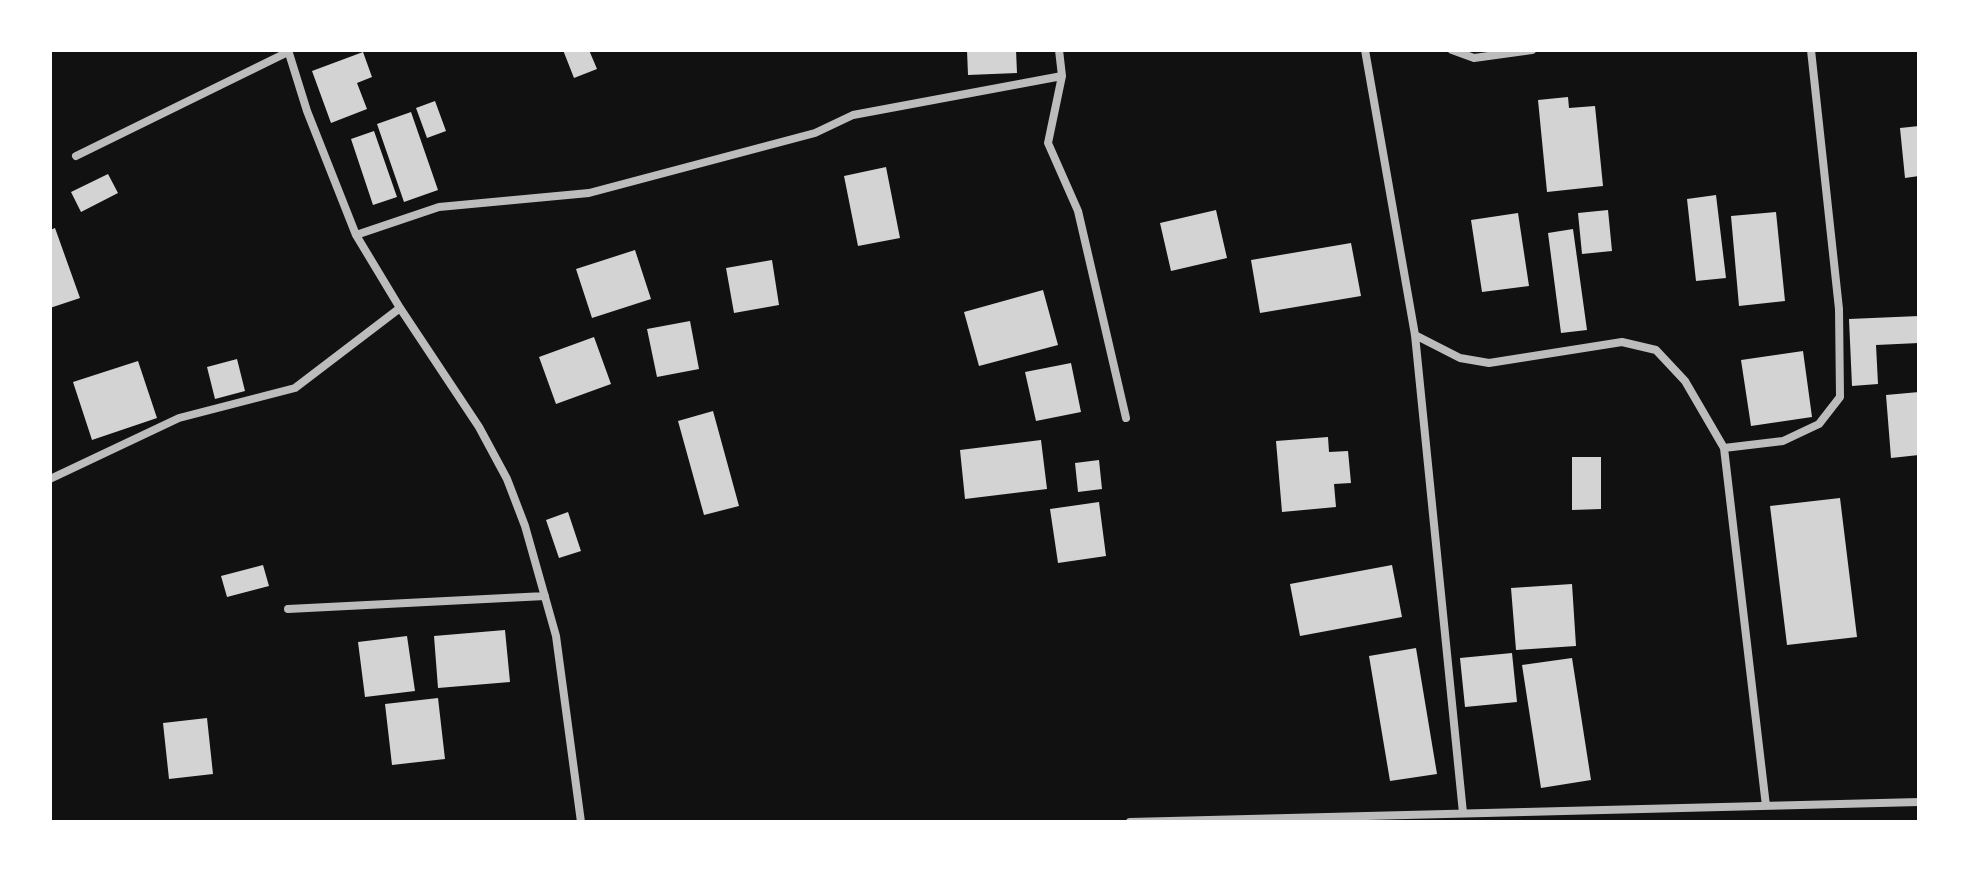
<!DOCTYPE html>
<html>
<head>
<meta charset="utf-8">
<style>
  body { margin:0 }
  #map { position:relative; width:1969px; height:872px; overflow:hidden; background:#111; font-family:Poppins,sans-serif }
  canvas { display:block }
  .frame { position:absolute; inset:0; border:52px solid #fff; pointer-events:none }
</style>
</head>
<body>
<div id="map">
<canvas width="1969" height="872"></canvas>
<div class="frame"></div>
</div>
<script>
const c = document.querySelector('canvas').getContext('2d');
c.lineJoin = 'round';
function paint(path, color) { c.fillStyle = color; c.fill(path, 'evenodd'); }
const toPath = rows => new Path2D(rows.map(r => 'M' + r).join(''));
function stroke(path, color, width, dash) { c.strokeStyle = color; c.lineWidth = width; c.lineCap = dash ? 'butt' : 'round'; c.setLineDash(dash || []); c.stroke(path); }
const building = toPath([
  [563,50,589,50,597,69,574,78],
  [967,50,1016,50,1017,73,968,75],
  [363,52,372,77,357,83,367,109,331,123,312,71],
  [1568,97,1569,108,1595,106,1603,186,1547,192,1538,100],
  [435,101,446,131,427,138,416,108],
  [411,112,438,190,404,202,377,124],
  [1919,126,1919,176,1905,178,1900,128],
  [374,131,397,197,373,205,351,139],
  [886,167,900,238,858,246,844,176],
  [108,174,118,193,81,212,71,192],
  [1716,195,1726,278,1696,281,1687,199],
  [1216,210,1227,258,1171,271,1160,223],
  [1608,210,1612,251,1582,254,1578,213],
  [1776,212,1785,301,1739,306,1731,216],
  [1518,213,1529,286,1482,292,1471,220],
  [55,228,80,298,50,308,50,230],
  [1573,229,1587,330,1561,333,1548,233],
  [1351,243,1361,296,1260,313,1251,260],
  [635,250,651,299,592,318,576,269],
  [772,260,779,305,734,313,726,268],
  [1043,290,1058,345,979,366,964,312],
  [1919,316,1919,343,1876,345,1878,384,1852,386,1849,319],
  [690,321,699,369,657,377,647,329],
  [594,337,611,384,556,404,539,357],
  [1803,351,1812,417,1751,426,1741,360],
  [237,359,245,391,215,399,207,367],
  [138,361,157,418,92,440,73,382],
  [1071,363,1081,412,1036,421,1025,372],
  [1919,392,1919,455,1891,458,1886,395],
  [713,411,739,506,704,515,678,421],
  [1328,437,1329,452,1348,451,1351,483,1334,484,1336,507,1282,512,1276,441],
  [1041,440,1047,489,965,499,960,450],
  [1572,457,1601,457,1601,509,1572,510],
  [1099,460,1102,489,1078,492,1075,463],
  [1840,498,1857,637,1787,645,1770,506],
  [1099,502,1106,556,1058,563,1050,509],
  [568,512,581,551,559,558,546,520],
  [263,565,269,586,227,597,221,576],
  [1392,565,1402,617,1300,636,1290,584],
  [1572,584,1576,646,1516,650,1511,588],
  [505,630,510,682,438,688,434,636],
  [407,636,415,691,365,697,358,642],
  [1416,648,1437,774,1390,781,1369,656],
  [1512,653,1517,702,1465,707,1460,658],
  [1572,658,1591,780,1541,788,1522,665],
  [438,698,445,759,392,765,385,704],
  [207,718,213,774,169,779,163,723]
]);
const minor = toPath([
  [288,50,307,111,356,235,400,308,479,427,507,479,525,526,556,636,581,822],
  [1059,50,1062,76,1048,143,1078,211,1126,418],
  [1365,50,1415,335,1463,813],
  [1452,50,1474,58,1532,50],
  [76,156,288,52],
  [356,235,439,207,589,193,815,133,853,115,1062,76],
  [1415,335,1460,358,1489,363,1622,342,1656,350,1685,381,1724,448],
  [50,479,179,418,295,388,400,308],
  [288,609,545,596],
  [1766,806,1724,448,1783,441,1819,424,1840,397,1839,309,1811,50],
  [1130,822,1919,802]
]);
paint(building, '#d3d3d3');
stroke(minor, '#bcbcbc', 8);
</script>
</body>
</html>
